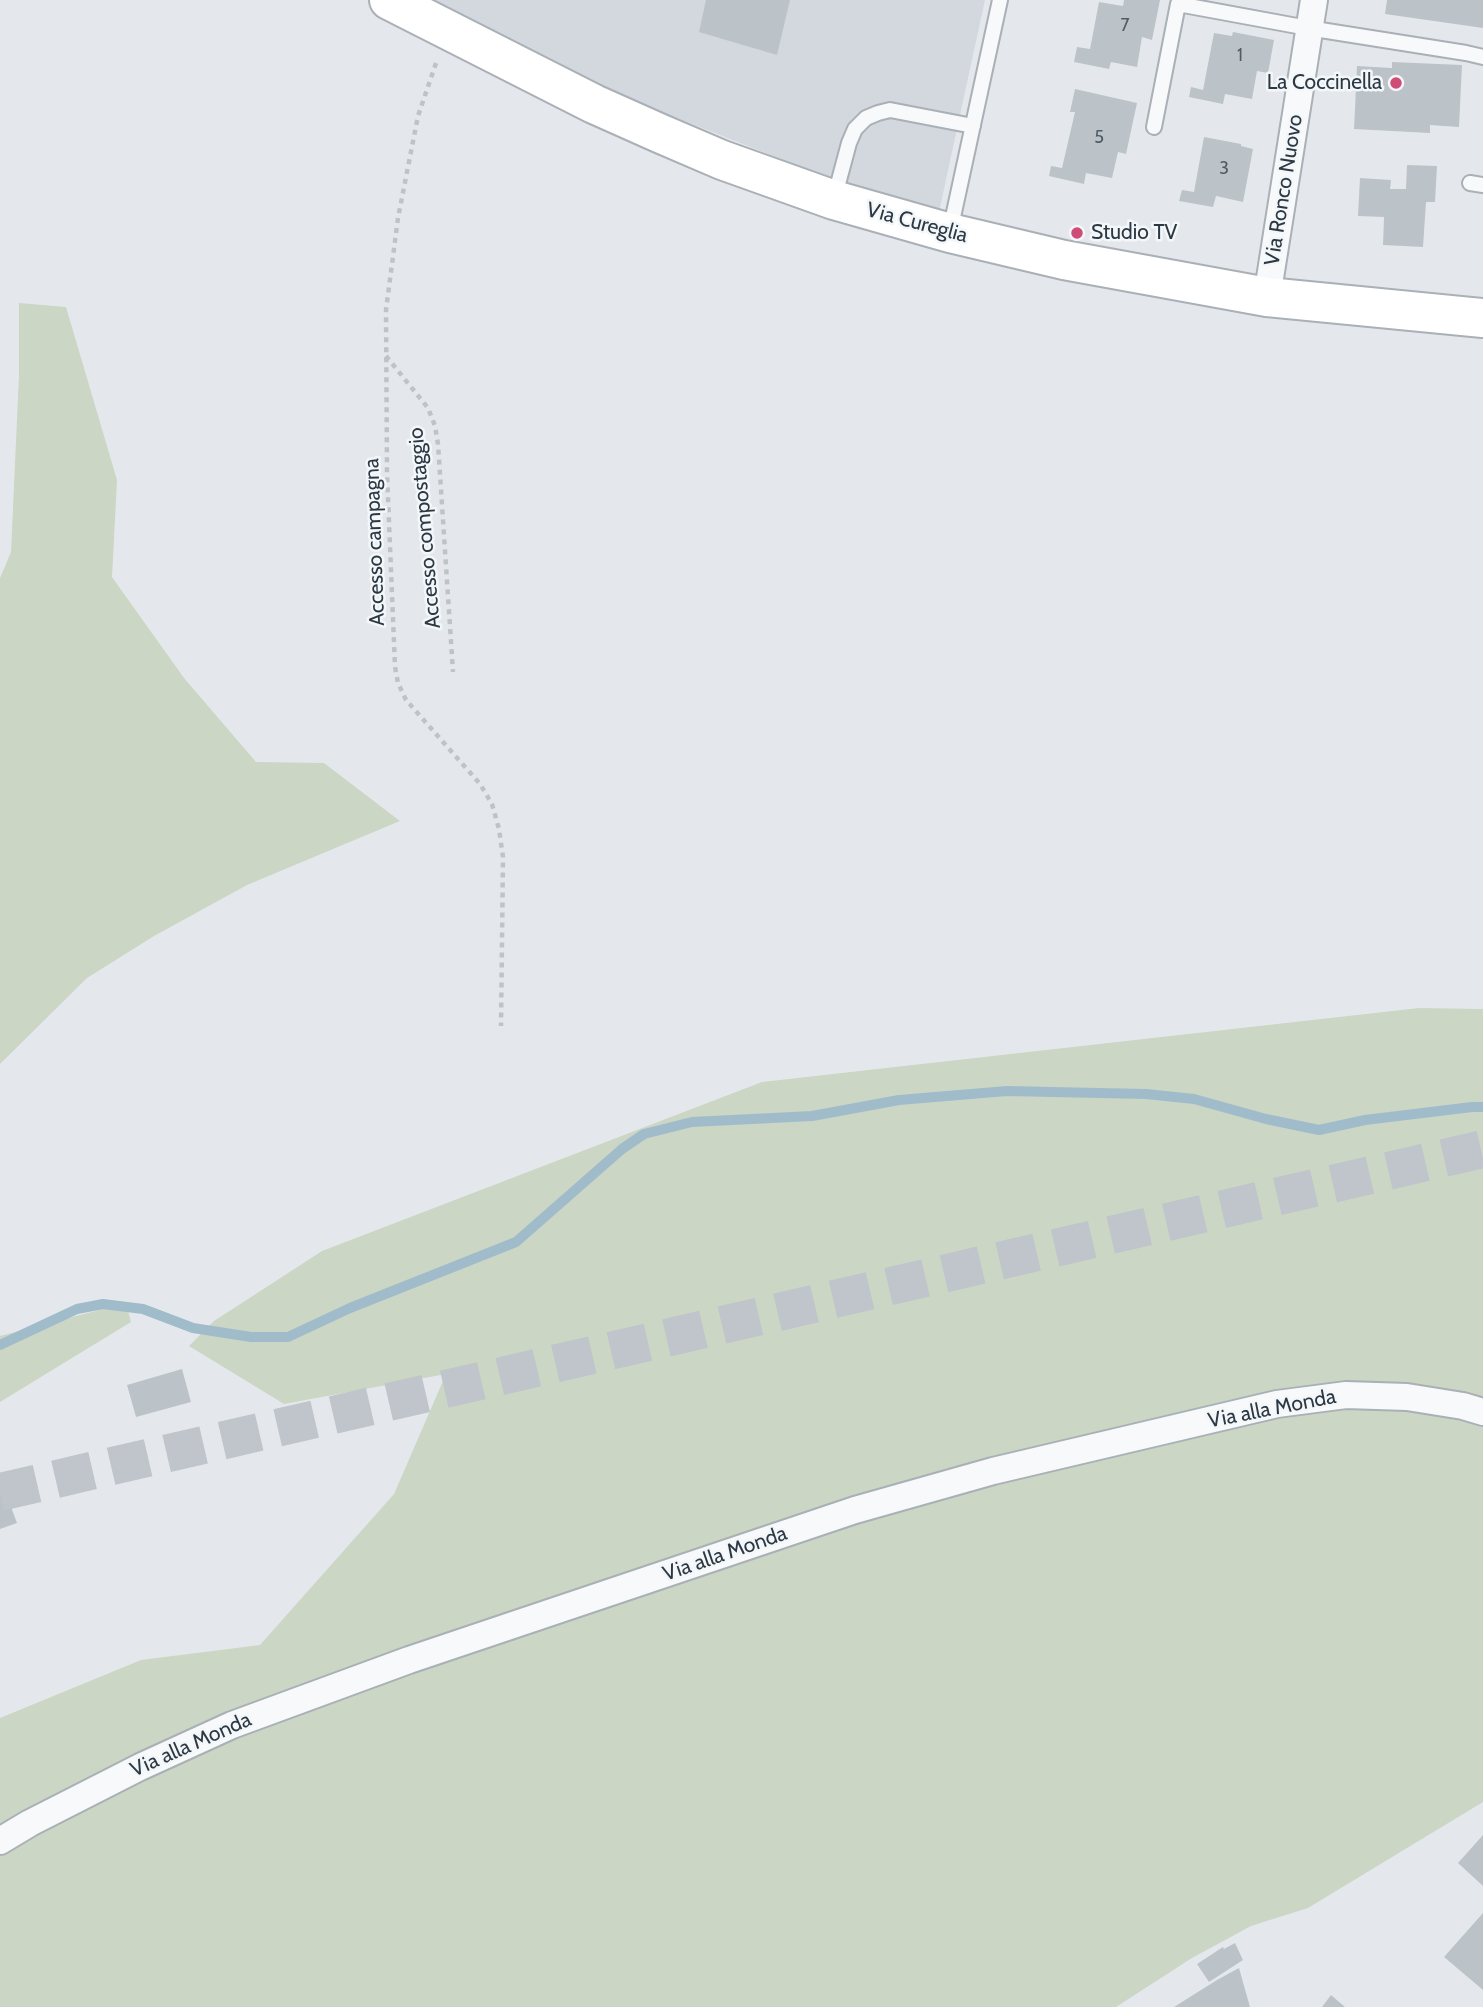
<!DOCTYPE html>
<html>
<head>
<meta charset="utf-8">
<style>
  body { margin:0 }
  canvas { display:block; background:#e4e8ec }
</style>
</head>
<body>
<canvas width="1483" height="2007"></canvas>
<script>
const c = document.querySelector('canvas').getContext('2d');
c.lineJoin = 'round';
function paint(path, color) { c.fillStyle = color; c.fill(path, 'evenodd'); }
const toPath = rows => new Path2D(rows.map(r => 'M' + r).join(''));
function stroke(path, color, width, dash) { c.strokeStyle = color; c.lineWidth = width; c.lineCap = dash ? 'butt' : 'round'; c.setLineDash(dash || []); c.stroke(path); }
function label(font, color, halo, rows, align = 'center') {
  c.font = font + ' Cabin,sans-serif'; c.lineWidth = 5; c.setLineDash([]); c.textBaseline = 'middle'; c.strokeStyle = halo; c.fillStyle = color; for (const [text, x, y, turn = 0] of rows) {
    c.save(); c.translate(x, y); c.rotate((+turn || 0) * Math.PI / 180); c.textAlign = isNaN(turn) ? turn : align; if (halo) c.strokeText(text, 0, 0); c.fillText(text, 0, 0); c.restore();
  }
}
const built = toPath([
  [435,0,985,0,937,221,589,83]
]);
const green = toPath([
  [19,303,66,307,117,480,112,577,184,678,256,762,324,763,400,821,247,885,154,936,87,978,0,1064,0,578,11,552,19,375],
  [1419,1008,1483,1009,1483,1802,1308,1908,1251,1926,1192,1958,1116,2007,0,2007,0,1718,141,1660,260,1645,394,1494,446,1374,284,1404,189,1346,214,1321,322,1251,762,1082],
  [126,1303,131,1322,0,1402,0,1336]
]);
const stream = toPath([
  [0,1345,77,1309,103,1304,143,1309,193,1328,251,1337,288,1337,350,1308,516,1242,622,1149,644,1134,692,1122,812,1116,899,1100,1007,1091,1146,1094,1194,1099,1266,1119,1319,1130,1365,1120,1472,1107,1483,1107]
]);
const building = toPath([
  [706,0,790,0,777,55,699,32],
  [1124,0,1160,0,1152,40,1142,37,1137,67,1111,62,1109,69,1074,62,1077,47,1090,49,1099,2,1123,6],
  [1387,0,1483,0,1483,28,1385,14],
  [1233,32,1274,40,1268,73,1257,71,1252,99,1225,94,1223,104,1189,97,1191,87,1203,90,1214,33,1232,36],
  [1392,62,1462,65,1459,127,1430,125,1430,133,1354,129,1357,66,1392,68],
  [1075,89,1137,103,1126,154,1118,152,1112,178,1086,173,1084,184,1049,176,1051,166,1062,168,1075,112,1070,112],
  [1204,137,1241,144,1241,146,1253,149,1243,202,1216,196,1213,207,1179,201,1182,190,1194,192],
  [1407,165,1437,166,1435,202,1426,202,1423,247,1383,245,1384,217,1358,216,1360,178,1391,180,1390,189,1406,189],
  [182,1369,191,1402,136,1417,127,1385],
  [5,1491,17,1523,0,1529,0,1492],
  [1483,1835,1483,1886,1458,1863],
  [1483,1913,1483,1990,1444,1957],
  [1235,1943,1243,1960,1209,1982,1197,1964,1223,1947,1224,1949],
  [1239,1968,1250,2007,1174,2007,1217,1980],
  [1331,1995,1345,2007,1322,2007]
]);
const highwayTunnel = toPath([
  [0,1492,1483,1149]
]);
const path = toPath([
  [436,63,418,116,398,218,386,310,387,473,395,667,398,683,406,700,480,784,492,804,499,829,503,857,501,1026],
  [386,356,428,408,435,426,438,444,453,672]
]);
const lane = toPath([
  [1154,127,1178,4,1308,28,1466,53,1483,57],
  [1470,183,1483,185],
  [834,199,849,143,855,129,866,118,878,113,890,110,973,126],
  [950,231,1000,0]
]);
const street = toPath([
  [1267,297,1314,0],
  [0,1841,30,1823,140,1767,232,1725,409,1660,855,1510,993,1471,1277,1404,1346,1395,1407,1397,1463,1406,1483,1412]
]);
const secondary = toPath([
  [389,0,594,104,659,133,722,160,834,200,950,233,1064,260,1267,297,1483,318]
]);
const markers = [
  [1396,83,7,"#ce4c76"],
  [1077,233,7,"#ce4c76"]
];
const numberNames = [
  ["7",1125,26],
  ["1",1240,56],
  ["5",1099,138],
  ["3",1224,169]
];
const poiNames = [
  ["La Coccinella",1382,83],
  ["Studio TV",1091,233,"left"]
];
const streetNames = [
  ["Via Ronco Nuovo",1284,190,-81],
  ["Via Cureglia",917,223,15],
  ["Accesso compostaggio",425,528,-95],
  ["Accesso campagna",375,542,-92],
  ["Via alla Monda",1272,1409,-11],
  ["Via alla Monda",725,1554,-19],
  ["Via alla Monda",191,1745,-24]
];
paint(built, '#d2d8de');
paint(green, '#ccd6c5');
stroke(stream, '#a0bccb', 10);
paint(building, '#bbc3c9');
stroke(highwayTunnel, '#bfc5ca', 38, [38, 19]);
stroke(lane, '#a9b0b6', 18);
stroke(street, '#a9b0b6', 30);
stroke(secondary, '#a9b0b6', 42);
stroke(path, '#bec3c7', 4.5, [5, 5]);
stroke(lane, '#f7f9fa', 14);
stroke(street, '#f7f9fa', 26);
stroke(secondary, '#fff', 38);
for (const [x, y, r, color] of markers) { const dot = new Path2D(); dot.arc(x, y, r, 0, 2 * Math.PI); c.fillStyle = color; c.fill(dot); stroke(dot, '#f4f7f9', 2.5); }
label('18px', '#505c65', null, numberNames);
label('21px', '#2c3944', '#f4f7f9', poiNames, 'right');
label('21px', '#2c3944', '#f4f7f9', streetNames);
</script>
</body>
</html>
